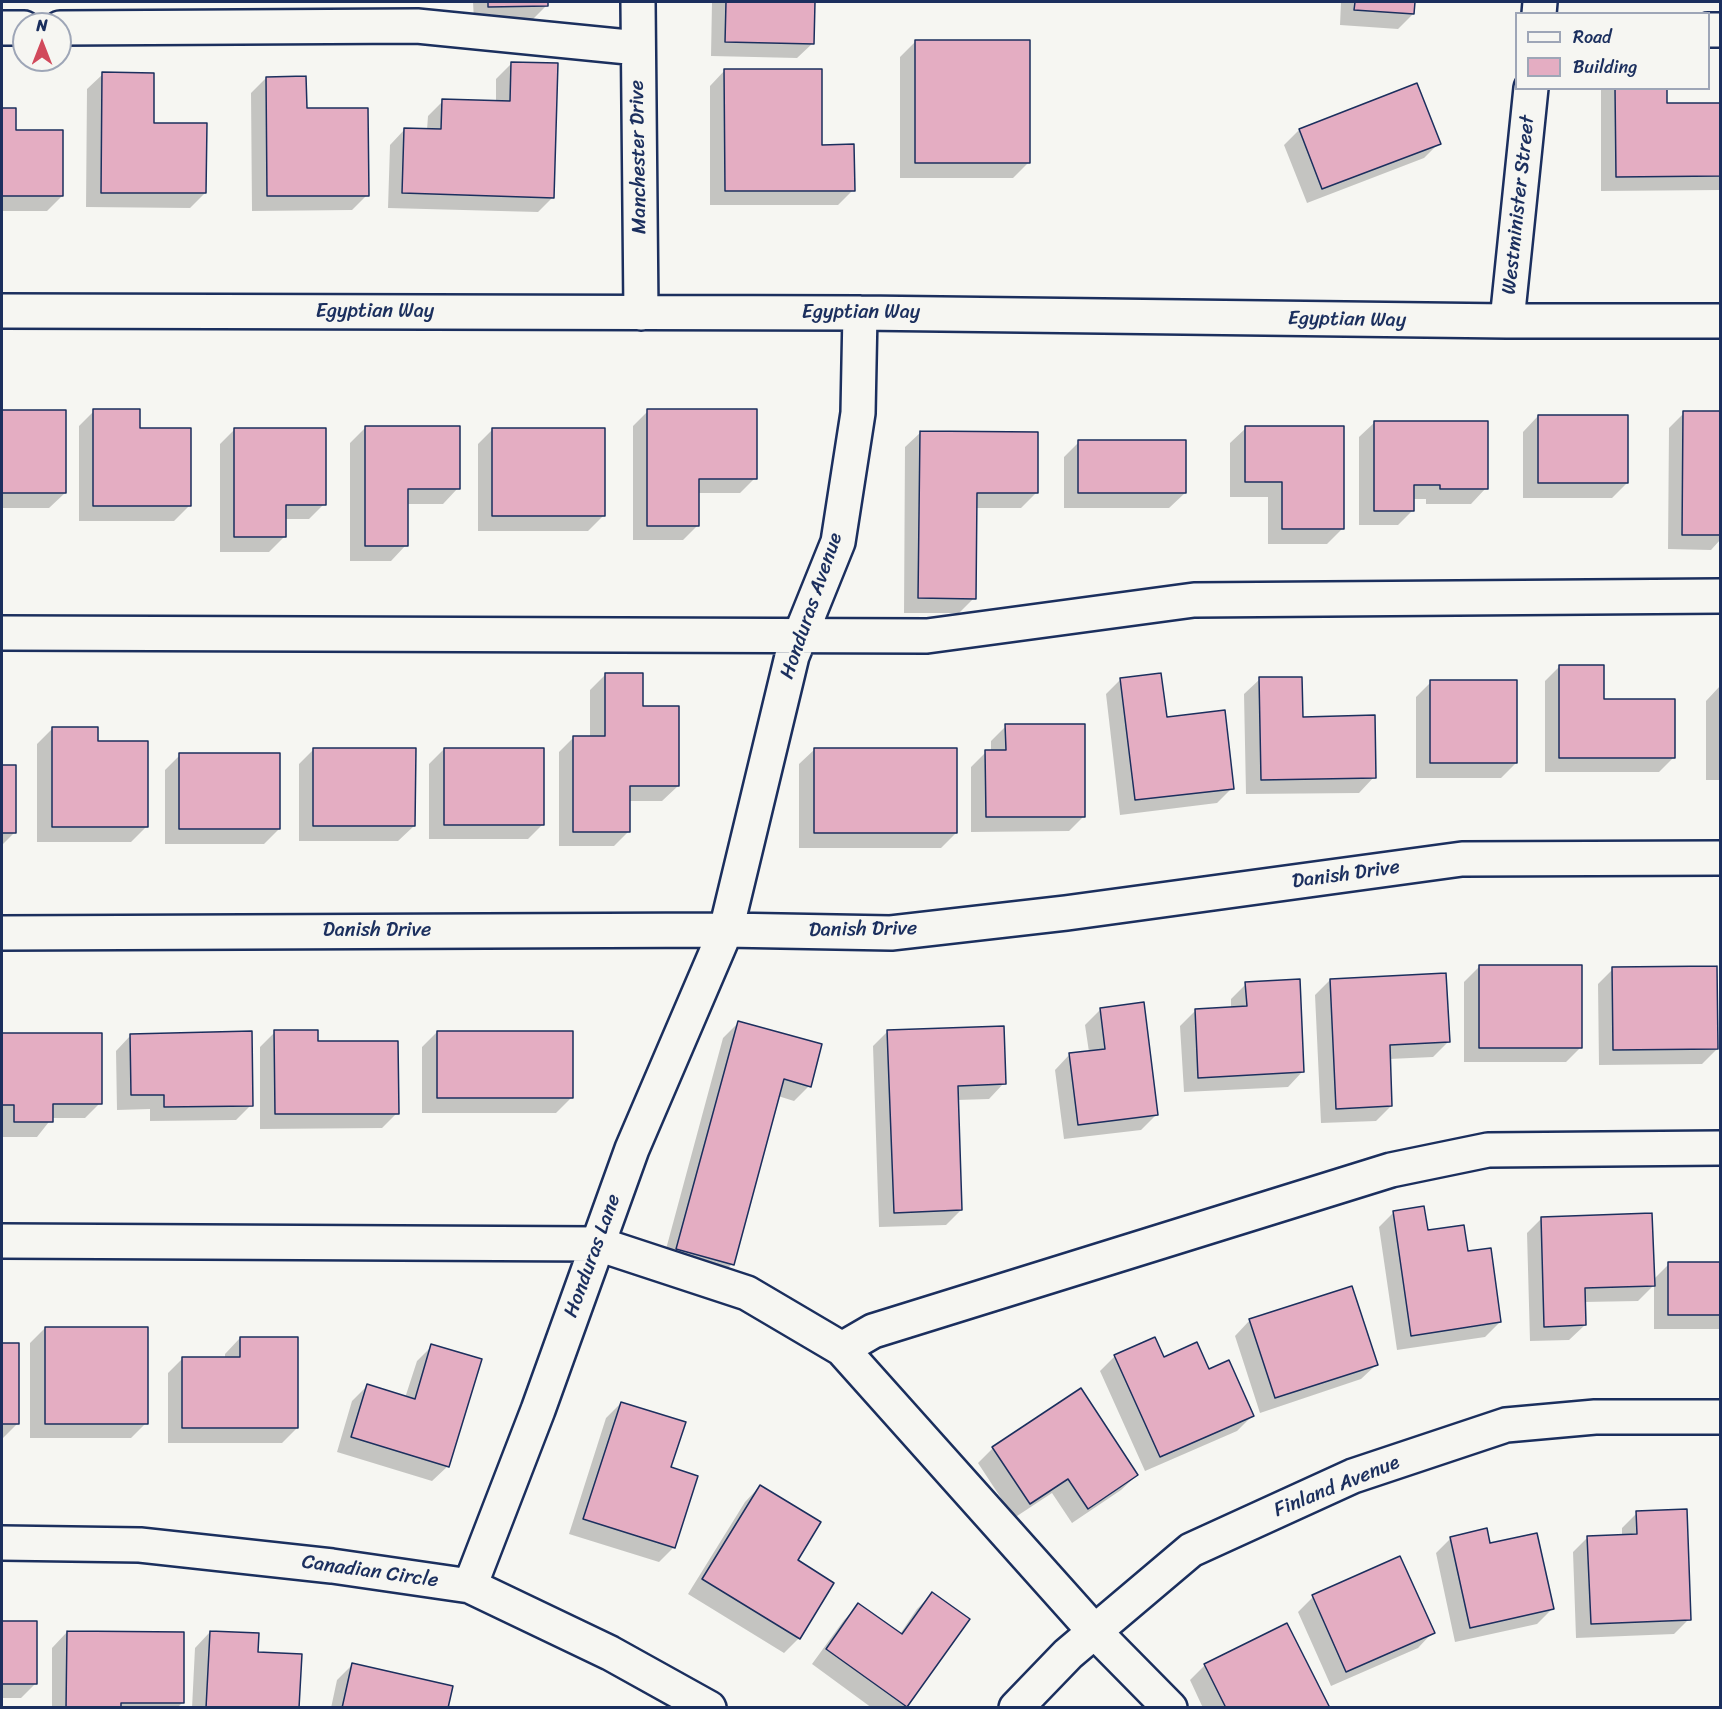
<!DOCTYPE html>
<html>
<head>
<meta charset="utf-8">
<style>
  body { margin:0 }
  #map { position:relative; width:1722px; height:1709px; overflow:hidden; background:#f6f6f2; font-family:Sriracha,sans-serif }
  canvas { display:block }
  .frame { position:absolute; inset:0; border:3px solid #1b2f5e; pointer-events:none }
  .legend { position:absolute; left:1515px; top:12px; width:195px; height:78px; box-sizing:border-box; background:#f6f6f2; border:2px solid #9ea6b7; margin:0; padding:8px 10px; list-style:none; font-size:18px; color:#1b2f5e }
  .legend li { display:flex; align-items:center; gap:12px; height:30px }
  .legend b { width:30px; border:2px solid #9ea6b7 }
  .north { position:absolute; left:12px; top:12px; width:60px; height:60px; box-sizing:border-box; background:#f6f6f2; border:2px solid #9ea6b7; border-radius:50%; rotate:0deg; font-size:16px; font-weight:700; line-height:24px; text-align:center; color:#1b2f5e }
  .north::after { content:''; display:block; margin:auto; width:21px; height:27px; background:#d1495b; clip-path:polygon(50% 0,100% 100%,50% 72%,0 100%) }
</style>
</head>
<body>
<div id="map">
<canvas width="1722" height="1709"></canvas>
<div class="frame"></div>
<ul class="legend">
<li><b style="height:8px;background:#f6f6f2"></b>Road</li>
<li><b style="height:16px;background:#e4adc2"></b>Building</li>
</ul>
<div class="north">N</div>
</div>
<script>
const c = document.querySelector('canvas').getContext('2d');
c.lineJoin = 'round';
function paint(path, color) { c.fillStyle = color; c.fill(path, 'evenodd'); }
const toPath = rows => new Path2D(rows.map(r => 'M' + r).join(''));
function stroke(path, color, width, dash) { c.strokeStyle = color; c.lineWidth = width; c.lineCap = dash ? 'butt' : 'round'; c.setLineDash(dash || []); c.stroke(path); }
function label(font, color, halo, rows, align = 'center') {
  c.font = font + ' Sriracha,sans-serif'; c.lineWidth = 4.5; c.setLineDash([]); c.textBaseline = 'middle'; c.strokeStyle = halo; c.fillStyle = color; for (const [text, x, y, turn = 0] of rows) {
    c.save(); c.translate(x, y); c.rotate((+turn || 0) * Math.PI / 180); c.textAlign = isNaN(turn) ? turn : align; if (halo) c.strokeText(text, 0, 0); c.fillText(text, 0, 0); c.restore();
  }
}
const shadow = toPath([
  [473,2,547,2,547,5,532,20,474,21],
  [712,2,813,2,813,43,797,58,711,56],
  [1341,2,1414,2,1413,14,1398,29,1340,25],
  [915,42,1028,163,1013,178,900,178,900,57],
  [512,63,553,197,538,212,388,208,390,145,405,129,427,130,428,116,443,101,496,102,496,79],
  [725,70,821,147,853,190,838,205,710,205,710,86],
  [103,74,205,193,190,208,86,207,87,89],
  [266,78,306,110,367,195,352,210,252,211,251,93],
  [1601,88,1666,88,1666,105,1720,104,1720,190,1601,191],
  [2,109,15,109,15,132,62,196,47,211,2,211],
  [1299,130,1439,143,1424,158,1307,203,1284,145],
  [94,411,139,429,189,506,174,521,79,521,79,426],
  [648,411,755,478,740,493,698,493,698,525,683,540,633,540,633,426],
  [2,412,65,412,65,493,49,508,2,508],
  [1684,413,1720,413,1720,540,1711,550,1668,549,1669,428],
  [1538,416,1627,483,1612,498,1523,498,1523,432],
  [1375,422,1486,488,1471,504,1426,504,1426,499,1413,499,1413,510,1398,525,1359,525,1359,437],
  [365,428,458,488,443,504,406,504,406,545,391,561,350,561,350,443],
  [1246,428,1343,528,1327,544,1268,544,1268,497,1230,497,1230,443],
  [235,429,324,504,309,519,284,519,284,537,269,552,220,552,220,444],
  [493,429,603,516,588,531,478,531,478,444],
  [921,432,1036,493,1021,508,975,508,974,598,959,613,904,613,905,447],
  [1079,442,1185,493,1169,508,1064,508,1064,457],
  [1560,666,1674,757,1659,772,1545,772,1545,681],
  [605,675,642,708,678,786,662,801,629,801,629,831,614,846,559,846,559,752,574,737,590,737,590,690],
  [1121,679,1166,718,1232,788,1217,803,1120,815,1106,694],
  [1260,679,1301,718,1374,777,1359,793,1246,794,1244,694],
  [1431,682,1516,763,1501,778,1416,778,1416,697],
  [1720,686,1720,780,1706,780,1706,701],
  [1006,726,1084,816,1069,831,971,832,971,767,986,752,991,752,991,741],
  [52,729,96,742,146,827,131,842,37,842,37,744],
  [314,749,414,826,398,841,299,841,299,764],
  [444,749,543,824,528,839,429,839,429,764],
  [815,749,956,833,941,848,799,848,799,764],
  [180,755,279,829,264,844,165,844,165,770],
  [2,766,14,766,14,833,2,845],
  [1480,966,1581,1047,1566,1062,1464,1062,1464,982],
  [1613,969,1717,1049,1702,1064,1599,1065,1598,984],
  [1330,980,1448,1042,1433,1057,1389,1059,1391,1106,1376,1121,1321,1123,1315,995],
  [1246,984,1303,1071,1288,1087,1184,1092,1180,1026,1195,1011,1231,1009,1231,999],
  [1101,1009,1156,1115,1141,1130,1064,1139,1055,1070,1070,1054,1089,1052,1085,1025],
  [738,1023,809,1086,794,1101,778,1096,732,1264,717,1279,662,1264,723,1038],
  [888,1031,1004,1083,989,1099,957,1100,961,1210,946,1225,879,1227,873,1046],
  [275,1032,316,1042,397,1113,382,1128,260,1129,260,1047],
  [437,1032,572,1097,556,1113,422,1113,422,1047],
  [2,1035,100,1035,100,1103,85,1118,52,1118,37,1137,2,1137],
  [131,1035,251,1105,236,1120,150,1121,150,1109,117,1110,116,1051],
  [1394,1212,1467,1253,1500,1322,1485,1337,1397,1350,1379,1227],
  [1542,1218,1653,1280,1669,1264,1720,1264,1720,1329,1654,1329,1654,1285,1638,1301,1584,1302,1585,1325,1569,1340,1530,1341,1527,1233],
  [1250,1320,1377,1364,1361,1379,1260,1413,1235,1336],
  [45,1328,146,1423,131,1438,30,1438,30,1343],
  [240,1338,297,1428,282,1443,168,1443,168,1373,183,1358,225,1358,225,1354],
  [2,1344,18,1344,18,1423,3,1438],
  [432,1346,448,1466,432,1481,337,1452,352,1401,367,1386,405,1398,417,1361],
  [1115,1356,1208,1371,1252,1416,1237,1431,1145,1471,1100,1371],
  [621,1403,669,1468,674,1547,659,1562,569,1534,606,1418],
  [993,1448,1137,1475,1121,1490,1072,1523,1052,1493,1014,1518,978,1463],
  [760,1486,796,1560,799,1638,784,1653,688,1594,745,1502],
  [1637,1513,1689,1619,1674,1634,1576,1638,1573,1552,1588,1537,1622,1536,1622,1528],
  [1451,1538,1552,1609,1537,1624,1455,1642,1436,1553],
  [932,1594,905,1708,872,1708,812,1664,844,1620,859,1605,900,1634,917,1609],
  [1313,1597,1433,1632,1418,1648,1331,1686,1298,1612],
  [2,1622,36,1622,36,1683,21,1698,2,1698],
  [67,1632,182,1703,177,1708,52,1708,52,1648],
  [210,1632,256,1653,298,1708,192,1708,195,1648],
  [352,1665,446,1708,331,1708,337,1680],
  [1205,1665,1328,1708,1203,1708,1190,1680]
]);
const building = toPath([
  [488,2,548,2,548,6,488,7,488,2],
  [726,2,815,2,814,44,725,42,726,2],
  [1355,2,1415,2,1414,14,1354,10,1355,2],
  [915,40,1030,40,1030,163,915,163,915,40],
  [511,62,558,63,554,198,402,193,404,128,441,129,442,99,510,101,511,62],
  [724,69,822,69,822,145,854,144,855,191,725,191,724,69],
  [102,72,154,73,154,123,207,123,206,193,101,193,102,72],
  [306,76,307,108,368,108,369,196,267,196,266,77,306,76],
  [1417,83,1441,144,1322,189,1299,129,1417,83],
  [1615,88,1667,88,1667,103,1720,103,1720,176,1616,177,1615,88],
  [2,108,16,108,16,130,63,130,63,196,2,196,2,108],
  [93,409,140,409,140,428,191,428,191,506,93,506,93,409],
  [647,409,757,409,757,479,699,479,699,526,647,526,647,409],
  [2,410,66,410,66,493,2,493,2,410],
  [1683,411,1720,411,1720,535,1682,535,1683,411],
  [1538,415,1628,415,1628,483,1538,483,1538,415],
  [1374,421,1488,421,1488,489,1440,489,1440,485,1414,485,1414,511,1374,511,1374,421],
  [365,426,460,426,460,489,408,489,408,546,365,546,365,426],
  [1245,426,1344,426,1344,529,1282,529,1282,482,1245,482,1245,426],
  [234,428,326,428,326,505,286,505,286,537,234,537,234,428],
  [492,428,605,428,605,516,492,516,492,428],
  [920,431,1038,432,1038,493,977,493,976,599,918,598,920,431],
  [1078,440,1186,440,1186,493,1078,493,1078,440],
  [1559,665,1604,665,1604,699,1675,699,1675,758,1559,758,1559,665],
  [605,673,643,673,643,706,679,706,679,786,630,786,630,832,573,832,573,736,605,736,605,673],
  [1161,673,1167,717,1225,710,1234,789,1135,800,1120,678,1161,673],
  [1259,677,1302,677,1303,717,1375,715,1376,778,1261,780,1259,677],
  [1430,680,1517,680,1517,763,1430,763,1430,680],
  [1005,724,1085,724,1085,817,986,817,985,750,1006,750,1005,724],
  [52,727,98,727,98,741,148,741,148,827,52,827,52,727],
  [313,748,416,748,415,826,313,826,313,748],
  [444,748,544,748,544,825,444,825,444,748],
  [814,748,957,748,957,833,814,833,814,748],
  [179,753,280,753,280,829,179,829,179,753],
  [2,765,16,765,16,833,2,833,2,765],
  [1479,965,1582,965,1582,1048,1479,1048,1479,965],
  [1717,966,1718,1049,1613,1050,1612,967,1717,966],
  [1446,973,1450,1042,1390,1045,1392,1106,1336,1109,1330,979,1446,973],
  [1300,979,1304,1072,1198,1078,1195,1009,1247,1006,1245,982,1300,979],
  [1144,1002,1158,1115,1078,1125,1069,1053,1105,1049,1100,1008,1144,1002],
  [738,1021,822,1044,811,1087,784,1079,734,1265,676,1249,738,1021],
  [1004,1026,1006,1084,958,1086,962,1210,894,1213,887,1030,1004,1026],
  [274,1030,318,1030,318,1041,398,1041,399,1114,275,1114,274,1030],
  [252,1031,253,1106,164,1107,164,1095,131,1095,130,1034,252,1031],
  [437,1031,573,1031,573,1098,437,1098,437,1031],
  [2,1033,102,1033,102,1104,53,1104,53,1122,14,1122,14,1105,2,1105,2,1033],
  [1424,1206,1428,1230,1464,1225,1468,1251,1491,1248,1501,1322,1411,1336,1393,1211,1424,1206],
  [1652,1213,1655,1286,1585,1288,1586,1325,1544,1327,1541,1217,1652,1213],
  [1668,1262,1720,1262,1720,1315,1668,1315,1668,1262],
  [1352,1286,1378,1365,1275,1398,1249,1319,1352,1286],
  [45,1327,148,1327,148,1424,45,1424,45,1327],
  [240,1337,298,1337,298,1428,182,1428,182,1357,240,1357,240,1337],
  [1155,1337,1164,1357,1197,1342,1209,1369,1229,1360,1254,1416,1160,1457,1114,1355,1155,1337],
  [2,1343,19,1343,19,1424,2,1424,2,1343],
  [431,1344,482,1359,449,1467,351,1437,367,1384,415,1399,431,1344],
  [1081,1388,1138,1475,1088,1509,1068,1479,1030,1504,992,1447,1081,1388],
  [621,1402,686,1422,671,1467,698,1476,675,1548,583,1519,621,1402],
  [760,1485,821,1522,798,1560,834,1583,800,1639,702,1579,760,1485],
  [1687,1509,1691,1620,1591,1624,1587,1536,1637,1534,1636,1511,1687,1509],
  [1487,1528,1490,1543,1537,1533,1554,1609,1470,1628,1450,1537,1487,1528],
  [1400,1556,1435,1633,1346,1672,1312,1595,1400,1556],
  [932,1592,970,1619,907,1707,826,1649,858,1603,902,1634,932,1592],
  [2,1621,37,1621,37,1684,2,1684,2,1621],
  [1287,1623,1330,1708,1226,1708,1204,1664,1287,1623],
  [67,1631,184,1632,184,1703,121,1703,121,1708,66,1708,67,1631],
  [210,1631,259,1633,258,1652,302,1654,299,1708,206,1708,210,1631],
  [352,1663,453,1686,448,1708,342,1708,352,1663]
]);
const minor = toPath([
  [638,2,641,313],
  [1539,14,1540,2],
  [2,28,24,28],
  [60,28,417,26,638,48],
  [1708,30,1720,30],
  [2,311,860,313,1507,321,1720,321],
  [1507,321,1531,88],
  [2,633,927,636,1194,600,1720,596],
  [2,933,726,930,891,933,1066,913,1462,859,1720,858],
  [2,1241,598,1244,747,1293,842,1349,1095,1632,1170,1708],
  [842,1349,873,1331,1391,1170,1488,1150,1720,1148],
  [2,1543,140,1545,332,1566,470,1586,610,1653,709,1708],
  [470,1586,538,1410,632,1149,726,930,792,656,838,542,858,413,860,313],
  [1016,1708,1068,1654,1191,1550,1353,1476,1506,1425,1595,1417,1720,1417]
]);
const streetNames = [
  ["Manchester Drive",639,157,-91],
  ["Westminister Street",1519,205,-84],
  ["Egyptian Way",375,312],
  ["Egyptian Way",861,313],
  ["Egyptian Way",1347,320,1],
  ["Honduras Avenue",812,606,-71],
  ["Danish Drive",1346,875,-8],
  ["Danish Drive",863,930,-1],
  ["Danish Drive",377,931],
  ["Honduras Lane",593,1256,-70],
  ["Finland Avenue",1337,1487,-22],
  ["Canadian Circle",370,1572,8]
];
paint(shadow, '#0003');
paint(building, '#e4adc2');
stroke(building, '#1b2f5e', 1.5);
stroke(minor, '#1b2f5e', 38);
stroke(minor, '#f6f6f2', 33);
label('20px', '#1b2f5e', '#f6f6f2', streetNames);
</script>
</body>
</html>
